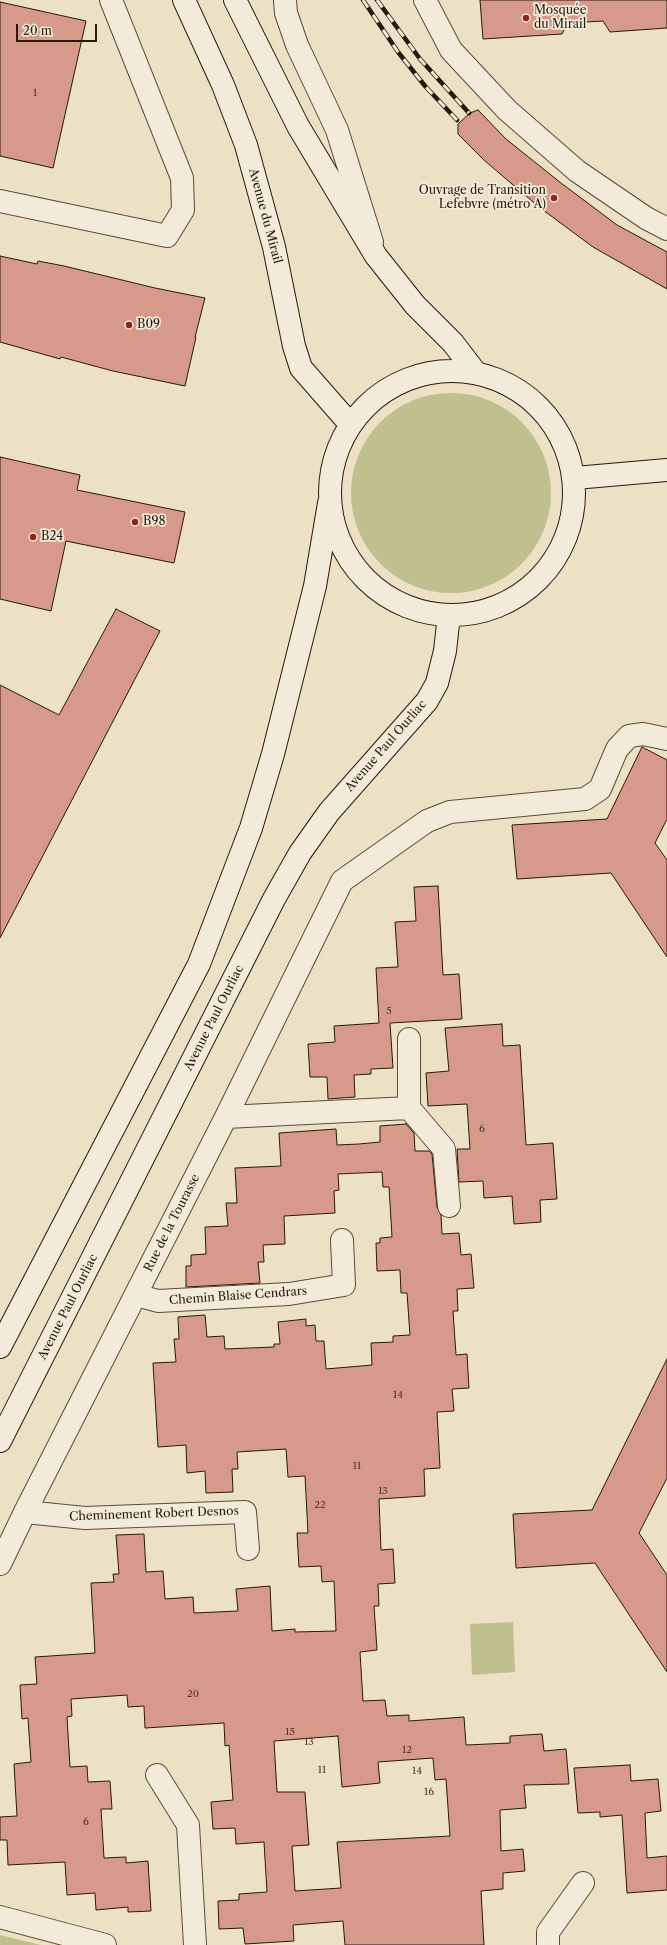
<!DOCTYPE html>
<html>
<head>
<meta charset="utf-8">
<style>
  body { margin:0 }
  #map { position:relative; width:667px; height:1945px; overflow:hidden; background:#ece0c5; font-family:"Libre Caslon Text",serif }
  canvas { display:block }
  .scale { position:absolute; left:16px; top:24px; width:81px; height:18px; box-sizing:border-box; border:2px solid #28190c; border-top:0; padding-left:5px; font-size:12px; line-height:14px; white-space:nowrap; color:#28190c; -webkit-text-stroke:3px #f3ebd9; paint-order:stroke }
</style>
</head>
<body>
<div id="map">
<canvas width="667" height="1945"></canvas>
<div class="scale">20 m</div>
</div>
<script>
const c = document.querySelector('canvas').getContext('2d');
c.lineJoin = 'round';
function paint(path, color) { c.fillStyle = color; c.fill(path, 'evenodd'); }
const toPath = rows => new Path2D(rows.map(r => 'M' + r).join(''));
function stroke(path, color, width, dash) { c.strokeStyle = color; c.lineWidth = width; c.lineCap = dash ? 'butt' : 'round'; c.setLineDash(dash || []); c.stroke(path); }
function label(font, color, halo, rows, align = 'center') {
  c.font = font + ' "Libre Caslon Text",serif'; c.lineWidth = 3.5; c.setLineDash([]); c.textBaseline = 'middle'; c.strokeStyle = halo; c.fillStyle = color; for (const [text, x, y, turn = 0] of rows) {
    c.save(); c.translate(x, y); c.rotate((+turn || 0) * Math.PI / 180); c.textAlign = isNaN(turn) ? turn : align; if (halo) c.strokeText(text, 0, 0); c.fillText(text, 0, 0); c.restore();
  }
}
const green = toPath([
  '351 493a100 100 0 1 1 200 0a100 100 0 1 1-200 0Z',
  [513,1622,515,1672,472,1675,470,1624],
  [0,1935,41,1945,0,1945]
]);
const building = toPath([
  [480,0,667,0,667,28,610,32,603,21,568,23,562,34,483,39,480,0],
  [0,2,86,21,53,168,0,156,0,2],
  [478,110,506,139,561,183,617,225,667,252,667,289,593,247,539,207,485,161,458,134,458,124,470,113,478,110],
  [0,256,37,264,38,261,64,266,155,288,205,298,195,337,196,337,185,386,113,371,61,357,60,359,0,342,0,256],
  [0,457,80,475,77,490,185,512,174,563,66,541,51,611,0,599,0,457],
  [116,609,160,631,0,938,0,685,59,715,116,609],
  [642,747,667,760,667,819,655,843,667,860,667,957,611,873,517,879,512,825,607,819,642,747],
  [438,886,443,975,459,974,462,1019,390,1023,393,1068,371,1069,371,1074,354,1075,355,1097,328,1099,327,1077,310,1077,308,1044,335,1042,334,1026,379,1023,376,968,398,967,395,922,416,921,414,887,438,886],
  [502,1024,503,1046,520,1045,526,1145,553,1143,557,1199,540,1200,541,1222,514,1224,512,1196,484,1198,483,1181,459,1182,457,1149,470,1149,467,1104,428,1106,426,1073,449,1071,445,1028,502,1024],
  [406,1124,414,1133,415,1151,429,1151,432,1154,437,1207,441,1215,442,1234,459,1233,461,1255,471,1254,474,1288,457,1289,458,1311,453,1311,456,1355,467,1354,469,1388,452,1389,454,1411,437,1412,440,1468,424,1469,425,1496,379,1499,381,1550,393,1549,395,1583,378,1584,379,1606,374,1606,377,1650,360,1652,363,1701,385,1700,387,1716,409,1715,409,1721,464,1717,466,1745,510,1743,510,1736,542,1734,544,1751,566,1749,569,1784,524,1785,526,1808,500,1810,501,1851,523,1849,525,1871,503,1873,503,1889,481,1891,484,1945,345,1945,343,1921,293,1925,294,1941,245,1944,243,1928,219,1929,218,1901,239,1900,239,1894,267,1892,264,1842,236,1844,235,1828,213,1829,211,1802,233,1800,229,1745,225,1746,224,1723,145,1728,144,1706,128,1707,127,1695,71,1699,72,1716,67,1717,70,1767,87,1766,88,1782,110,1781,112,1809,101,1809,104,1858,126,1857,126,1863,148,1861,151,1911,128,1912,128,1907,96,1910,95,1893,67,1895,65,1862,8,1865,7,1840,0,1840,0,1817,17,1816,14,1764,31,1762,28,1718,22,1719,20,1685,37,1684,35,1657,95,1653,91,1583,114,1582,113,1574,119,1574,116,1535,144,1534,146,1572,163,1571,165,1599,193,1597,194,1613,238,1611,236,1589,270,1586,272,1631,295,1629,295,1632,336,1631,334,1581,322,1582,321,1566,299,1567,297,1533,308,1533,305,1476,288,1477,286,1449,237,1452,238,1469,232,1469,233,1492,206,1493,205,1471,187,1473,186,1445,158,1447,153,1363,176,1362,174,1339,179,1339,178,1317,205,1315,207,1337,224,1336,225,1349,274,1347,274,1344,280,1344,278,1322,306,1319,306,1326,315,1325,316,1341,324,1341,326,1369,372,1365,371,1343,393,1342,393,1336,410,1335,407,1293,401,1293,400,1270,377,1271,376,1243,380,1243,380,1238,392,1237,389,1187,383,1187,382,1172,338,1174,339,1190,334,1191,335,1213,284,1216,285,1244,263,1245,264,1262,258,1262,260,1283,186,1287,186,1266,191,1266,191,1255,206,1254,205,1227,228,1226,226,1203,237,1203,235,1168,281,1166,279,1133,336,1129,337,1145,359,1144,380,1142,380,1126,406,1124],
  [338,1736,342,1787,380,1783,378,1762,433,1758,435,1780,446,1779,450,1836,337,1842,341,1888,295,1891,292,1846,309,1845,305,1792,277,1792,274,1741,338,1736],
  [667,1359,667,1478,639,1533,667,1575,667,1672,595,1563,516,1568,513,1514,592,1510,667,1359],
  [630,1765,631,1781,658,1779,661,1811,645,1813,647,1858,667,1856,667,1890,627,1893,622,1815,600,1817,600,1812,578,1813,574,1768,630,1765]
]);
const street = toPath([
  [285,0,286,13,297,45,337,130,372,242],
  [425,0,451,50,507,110,577,171,646,218,667,229],
  [0,201,167,236,183,210,182,178,111,0],
  [409,1039,409,1108,444,1149,449,1206],
  [226,1117,409,1108],
  [136,1295,158,1301,289,1294,344,1285,342,1240],
  [25,1512,85,1518,245,1512,248,1549],
  [0,1564,25,1512,226,1117,342,881,427,821,450,812,585,799,600,789,617,749,629,736,643,734,667,739],
  [157,1775,188,1825,195,1945],
  [0,1917,105,1945],
  [548,1945,548,1932,583,1883]
]);
const secondary = toPath([
  [184,0,223,85,246,145,274,247,294,346,301,368,350,424],
  [235,0,298,126,376,256,415,305,453,343,476,373],
  '330 493a122 122 0 1 1 244 0a122 122 0 1 1-244 0Z',
  [575,478,667,470],
  [0,1347,199,964,251,828,273,754,315,586,329,503],
  [0,1441,274,899,300,853,329,812,427,701,437,683,445,651,449,615]
]);
const rail = toPath([
  [363,0,398,52,425,86,457,120],
  [377,0,420,59,469,113]
]);
const markers = [
  [526,18,4,"#8f2418"],
  [554,198,4,"#8f2418"],
  [129,325,4,"#8f2418"],
  [135,522,4,"#8f2418"],
  [33,537,4,"#8f2418"]
];
const numberNames = [
  ["1",35,93],
  ["5",389,1011],
  ["6",482,1129],
  ["14",398,1395],
  ["11",357,1466],
  ["13",383,1491],
  ["22",320,1505],
  ["20",193,1694],
  ["15",290,1732],
  ["13",309,1742],
  ["12",407,1750],
  ["11",322,1770],
  ["14",417,1771],
  ["16",429,1792],
  ["6",86,1822]
];
const poiNames = [
  ["Mosquée",534,11],
  ["du Mirail",534,25],
  ["Ouvrage de Transition",546,191,"right"],
  ["Lefebvre (métro A)",546,205,"right"],
  ["B09",137,325],
  ["B98",143,522],
  ["B24",41,537]
];
const streetNames = [
  ["Avenue du Mirail",265,216,75],
  ["Avenue Paul Ourliac",386,746,-49],
  ["Avenue Paul Ourliac",214,1018,-63],
  ["Rue de la Tourasse",172,1223,-63],
  ["Chemin Blaise Cendrars",238,1296,-4],
  ["Avenue Paul Ourliac",68,1307,-63],
  ["Cheminement Robert Desnos",154,1514,-2]
];
paint(green, '#c0c08f');
paint(building, '#d6998a');
stroke(building, '#28190c', 1);
stroke(street, '#594b3a', 24);
stroke(secondary, '#28190c', 24);
stroke(street, '#f3ebd9', 22);
stroke(secondary, '#f3ebd9', 22);
stroke(rail, '#28190c', 4.5);
stroke(rail, '#f3ebd9', 3, [9]);
for (const [x, y, r, color] of markers) { const dot = new Path2D(); dot.arc(x, y, r, 0, 2 * Math.PI); c.fillStyle = color; c.fill(dot); stroke(dot, '#f3ebd9', 1.5); }
label('10px', '#54392c', null, numberNames);
label('12px', '#28190c', '#f3ebd9', poiNames, 'left');
label('12px', '#28190c', '#f3ebd9', streetNames);
</script>
</body>
</html>
